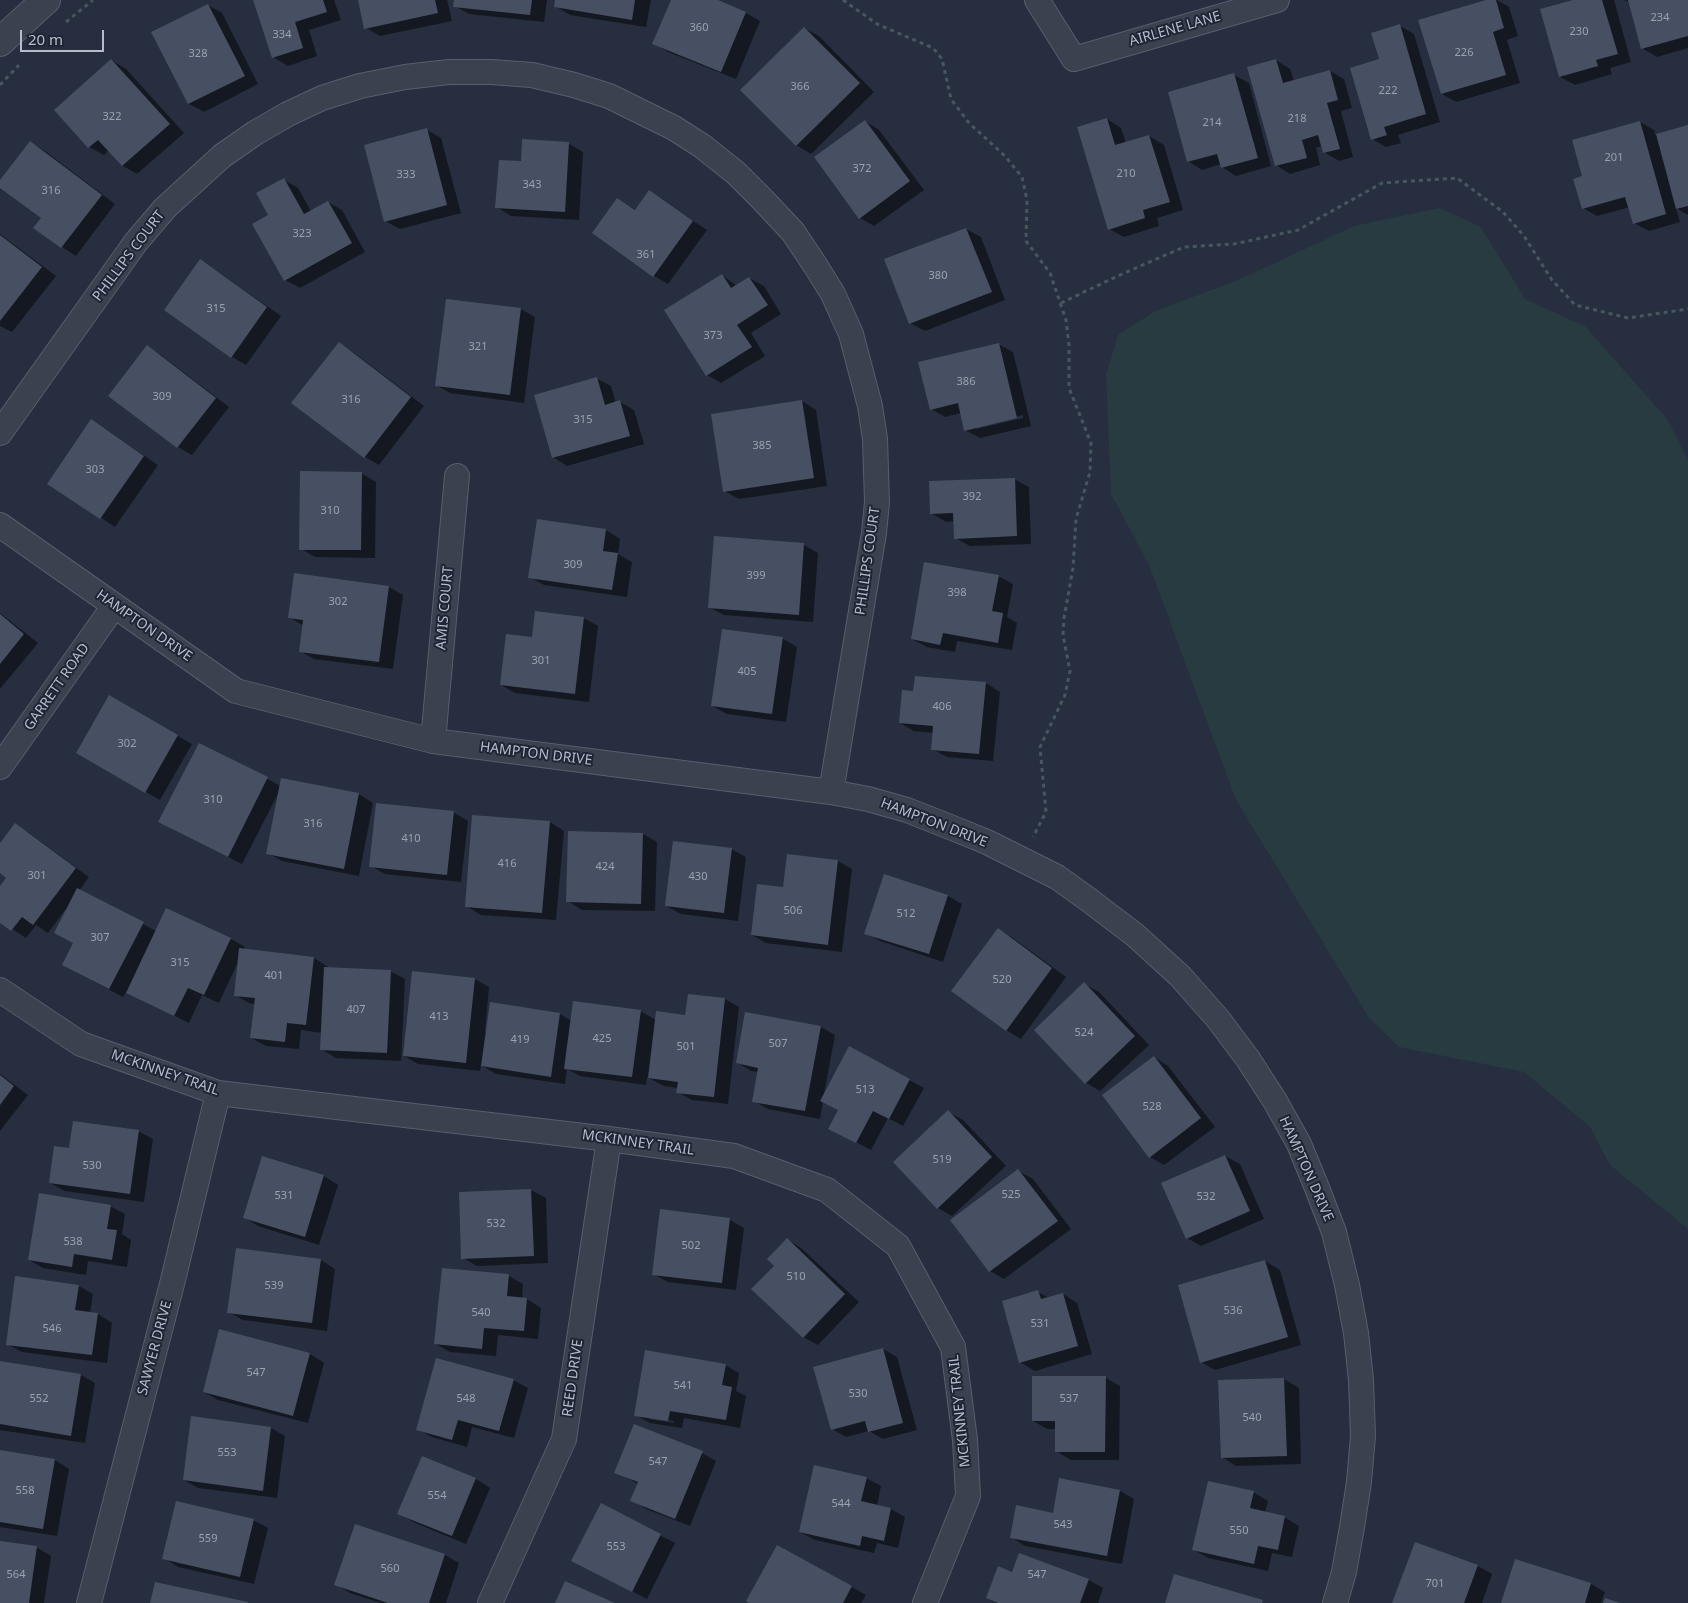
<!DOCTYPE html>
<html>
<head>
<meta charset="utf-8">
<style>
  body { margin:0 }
  #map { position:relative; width:1688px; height:1603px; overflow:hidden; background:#262e3f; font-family:"Noto Sans",sans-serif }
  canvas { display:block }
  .scale { position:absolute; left:20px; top:30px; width:84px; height:22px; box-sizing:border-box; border:2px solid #b7bcca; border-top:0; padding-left:6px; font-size:15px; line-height:18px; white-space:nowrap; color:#b7bcca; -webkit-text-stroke:4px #1f2534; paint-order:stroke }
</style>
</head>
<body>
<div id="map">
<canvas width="1688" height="1603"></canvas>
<div class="scale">20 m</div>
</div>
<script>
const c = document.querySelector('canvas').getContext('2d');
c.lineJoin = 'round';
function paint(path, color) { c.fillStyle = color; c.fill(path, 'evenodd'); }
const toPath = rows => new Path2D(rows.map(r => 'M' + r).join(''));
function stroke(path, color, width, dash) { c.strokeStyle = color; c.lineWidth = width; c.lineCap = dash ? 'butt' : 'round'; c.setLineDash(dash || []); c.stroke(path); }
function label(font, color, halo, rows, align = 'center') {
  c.font = font + ' "Noto Sans",sans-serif'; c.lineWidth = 4; c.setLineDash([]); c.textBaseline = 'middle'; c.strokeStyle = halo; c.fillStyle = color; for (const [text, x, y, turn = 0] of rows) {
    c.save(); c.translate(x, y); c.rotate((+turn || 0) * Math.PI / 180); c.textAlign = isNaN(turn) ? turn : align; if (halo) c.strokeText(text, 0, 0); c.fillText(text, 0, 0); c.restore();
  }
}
const green = toPath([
  [1440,208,1481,227,1525,299,1586,327,1667,419,1688,459,1688,1229,1610,1165,1590,1127,1524,1072,1399,1047,1369,1018,1236,800,1149,565,1111,494,1106,375,1118,335,1155,311,1236,281,1354,226]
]);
const shadow = toPath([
  [254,0,334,0,341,20,309,30,317,56,288,66,273,57],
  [360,0,447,0,452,21,380,36,366,28],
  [455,0,547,0,544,22,469,14,455,6],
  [556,0,651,0,646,27,570,15,555,6],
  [672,0,715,0,746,13,760,21,736,79,668,52,654,43],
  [1490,0,1497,0,1509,7,1518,36,1507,40,1520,83,1456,102,1442,94],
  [1573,0,1614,0,1631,62,1610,68,1612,74,1575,85,1560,77],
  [1624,0,1688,0,1688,48,1657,57,1642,48,1630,2],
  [208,5,222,13,258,84,204,112,189,104,153,33],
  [1400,26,1414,34,1440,122,1398,135,1401,143,1386,147,1372,139,1381,60],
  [804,28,819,36,874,92,811,154,796,145],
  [111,60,126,69,184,133,137,174,123,166,109,150,104,155,89,147,56,110],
  [1276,60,1290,69,1294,81,1330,71,1344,79,1352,108,1341,111,1353,157,1339,161,1324,152,1322,146,1316,148,1320,165,1290,174,1276,165],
  [1234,75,1249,83,1271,166,1236,176,1222,167,1221,164,1202,170,1188,161],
  [1107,119,1121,128,1126,143,1149,136,1164,145,1183,210,1157,218,1159,226,1124,237,1109,229],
  [865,121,879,130,924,190,874,226,860,218],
  [1640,122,1654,130,1655,135,1688,126,1688,215,1676,208,1680,222,1649,231,1634,223,1630,207,1597,216,1583,208,1584,177],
  [427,130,441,138,461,213,400,229,385,221],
  [30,142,45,151,115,204,76,256,62,247,35,228,43,218,0,186,0,182],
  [569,144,583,152,579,220,511,216,497,207,522,163],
  [284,180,298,188,311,211,328,202,342,210,365,252,300,288,285,280,270,216],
  [649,192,707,230,668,284,654,276,618,199,636,210],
  [966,229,981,237,1005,300,925,331,910,323],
  [0,234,56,276,12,332,0,326],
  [200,261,214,269,281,316,246,365,232,357],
  [722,275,737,286,749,278,764,286,781,314,751,333,765,356,721,383,707,375],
  [521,309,535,317,524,403,450,393,436,385],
  [339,343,353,352,424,406,379,465,365,457],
  [998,344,1013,352,1031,426,980,438,965,430,961,413,945,417,931,409],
  [1023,415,1023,418,976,429,976,427],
  [147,347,161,355,229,407,192,455,178,447,110,396],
  [596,378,611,386,616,403,620,402,634,410,644,444,567,466,553,457],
  [802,401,816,410,827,486,739,499,724,491],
  [105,429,158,465,115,527,48,483],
  [361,473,376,482,375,558,315,557,301,549],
  [1014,479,1029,487,1031,544,970,546,955,538,955,521,946,522,931,513],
  [606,530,620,539,618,554,632,562,627,597,544,585,530,577],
  [804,545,818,553,813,622,724,615,709,607],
  [998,576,1013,584,1007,617,1017,623,1012,650,957,641,955,652,927,647,912,639],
  [389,587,403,595,393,669,314,659,300,651,304,626,289,617],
  [0,613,38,643,0,689],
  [584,618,598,626,589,702,515,693,501,685,533,638],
  [782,638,797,647,786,722,727,714,712,706],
  [986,683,1000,692,993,761,947,757,932,749,934,733,914,731,900,723,914,692],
  [109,697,192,744,160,800,77,753],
  [199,744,281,786,282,779,359,794,373,803,359,876,282,861,268,853,279,792,242,864,174,830],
  [453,812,468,821,461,882,385,874,371,866],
  [550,822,564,831,556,920,481,915,466,906],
  [15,825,29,833,89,877,79,891,156,931,167,909,231,939,245,947,244,950,314,958,328,967,328,968,390,971,405,979,401,1061,336,1058,321,1049,322,1033,301,1030,299,1049,266,1046,251,1038,255,1004,249,1003,235,995,238,962,219,1003,202,995,189,1023,126,992,123,997,78,973,74,943,66,911,65,910,48,933,36,925,26,938,0,921,0,889,8,878,0,872,0,845],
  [643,834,657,842,655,911,582,910,568,901],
  [731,849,746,857,738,921,681,914,666,906],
  [788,855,838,861,852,869,842,952,766,943,752,935,785,889],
  [948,896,962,904,943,962,880,941,866,933],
  [998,929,1013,938,1066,977,1021,1039,1006,1030],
  [413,972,475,979,489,987,485,1031,487,1032,491,1004,560,1014,572,1021,640,1011,656,1020,686,1016,725,999,739,1007,728,1104,692,1100,678,1092,678,1088,664,1086,647,1077,646,1085,580,1076,567,1069,565,1084,496,1074,481,1065,480,1071,418,1064,404,1056],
  [1084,984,1099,992,1149,1045,1100,1091,1086,1083],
  [821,1027,835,1035,824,1094,850,1048,924,1088,903,1126,888,1118,871,1150,844,1136,839,1110,823,1101,820,1119,768,1109,754,1101,759,1072,751,1071,737,1062],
  [1154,1057,1168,1066,1215,1127,1164,1165,1150,1157],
  [0,1074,28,1095,0,1131],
  [948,1112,963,1120,1006,1166,952,1216,938,1208],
  [138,1131,153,1139,144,1202,65,1191,50,1183,70,1150],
  [1225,1156,1240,1164,1264,1219,1201,1246,1187,1238],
  [263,1158,324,1176,338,1185,319,1245,258,1226,244,1217],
  [1018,1171,1033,1179,1071,1229,1004,1279,990,1271],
  [531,1190,546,1198,548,1263,477,1266,463,1258,460,1193],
  [110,1206,125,1214,122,1234,131,1240,127,1267,88,1261,86,1275,43,1268,29,1260],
  [730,1220,744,1228,736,1290,668,1282,653,1274],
  [787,1239,801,1248,859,1302,818,1345,803,1337,776,1266],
  [321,1260,335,1269,327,1331,243,1320,229,1312],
  [1265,1261,1280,1270,1301,1345,1215,1370,1201,1362],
  [509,1276,523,1284,522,1299,527,1299,541,1308,538,1339,498,1335,496,1356,450,1352,436,1344],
  [79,1286,93,1294,90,1313,98,1314,112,1323,107,1363,22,1352,7,1344],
  [1038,1292,1049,1298,1063,1294,1077,1303,1092,1354,1035,1371,1020,1362],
  [883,1349,897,1357,917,1430,883,1439,869,1431,846,1437,832,1429],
  [310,1354,324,1363,308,1423,218,1400,204,1392],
  [0,1362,81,1375,95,1383,85,1443,0,1430],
  [725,1365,739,1373,736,1391,746,1396,740,1428,684,1418,682,1428,650,1423,635,1415],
  [649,1417,674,1421,674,1423,649,1419],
  [1106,1378,1120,1386,1119,1460,1071,1460,1056,1451,1056,1429,1047,1429,1033,1421],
  [1284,1379,1299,1388,1301,1464,1236,1466,1222,1457,1220,1382],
  [513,1380,528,1388,514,1438,472,1427,467,1447,432,1437,417,1429],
  [271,1428,285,1436,277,1498,198,1488,184,1480],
  [0,1452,55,1460,69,1469,57,1536,0,1527],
  [702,1453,716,1461,690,1526,646,1509,632,1500,638,1484,616,1472],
  [422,1457,476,1479,490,1488,466,1544,413,1522,399,1513],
  [866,1478,881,1486,877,1506,891,1509,905,1517,898,1548,877,1543,874,1553,815,1540,800,1532],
  [1120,1491,1134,1499,1122,1564,1025,1546,1011,1537,1054,1514],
  [1253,1492,1268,1501,1265,1513,1284,1517,1299,1526,1292,1557,1272,1553,1268,1571,1208,1558,1194,1550],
  [601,1505,675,1543,647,1599,587,1568],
  [253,1520,268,1528,254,1584,178,1567,164,1558],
  [356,1525,445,1555,459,1563,446,1603,381,1603,350,1593,336,1584],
  [0,1542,36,1547,51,1556,44,1603,0,1603],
  [1415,1543,1478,1566,1492,1574,1482,1603,1393,1603],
  [778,1546,866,1595,861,1603,752,1603],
  [1020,1554,1089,1580,1103,1588,1098,1603,996,1603,987,1598,1013,1573],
  [1591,1584,1605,1592,1601,1603,1502,1603]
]);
const building = toPath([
  [253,0,323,0,327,12,295,22,303,48,272,58],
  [358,0,435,0,438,13,364,29],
  [454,0,532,0,530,15,453,7],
  [555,0,635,0,632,20,554,7],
  [671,0,718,0,746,12,721,72,652,44],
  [1486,0,1496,0,1504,28,1493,32,1506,75,1441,94,1418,20],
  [1573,0,1602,0,1618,54,1596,60,1598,66,1559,77,1540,9],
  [1628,0,1688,0,1688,36,1641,49],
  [208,4,245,76,188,104,151,32],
  [1400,24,1426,114,1384,127,1387,135,1371,140,1350,68,1379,59,1371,33],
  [804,27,860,83,796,146,740,90],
  [111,59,170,124,122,166,98,140,88,148,54,110],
  [1276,59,1283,83,1330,70,1338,100,1327,103,1340,149,1323,153,1318,135,1302,140,1307,158,1275,166,1247,67],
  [1234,73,1258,158,1221,168,1217,154,1187,162,1168,92],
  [1107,118,1115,145,1149,135,1170,202,1143,210,1145,218,1108,230,1077,127],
  [865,120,910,181,859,219,814,157],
  [1640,121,1666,214,1633,224,1625,197,1582,209,1573,179,1582,176,1572,140],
  [1688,125,1688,206,1676,209,1656,134],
  [427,128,447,205,384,222,364,145],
  [522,139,569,142,565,212,495,208,499,160,521,161],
  [30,141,102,195,61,248,33,228,41,218,0,188,0,180],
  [284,178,304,214,328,201,352,243,284,281,252,224,268,215,256,193],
  [649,190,693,221,653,277,592,233,617,198,635,210],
  [966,228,992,292,909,324,884,259],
  [0,235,42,267,0,321],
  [200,259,267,307,231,358,164,310],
  [722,274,731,288,749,277,768,305,737,325,752,347,706,376,664,310],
  [446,299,521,308,510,395,435,386],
  [339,342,411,397,364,458,291,403],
  [999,343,1017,418,964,431,958,403,930,410,918,362],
  [147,345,216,398,177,448,108,396],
  [597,377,605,405,620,400,630,436,552,458,534,395],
  [802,400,814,478,723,492,711,414],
  [91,419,144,456,100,519,47,484],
  [300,471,362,472,361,550,299,550],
  [1015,478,1017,536,954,539,953,513,930,514,929,481],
  [537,519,606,529,603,551,618,553,612,590,528,578],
  [714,536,804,543,799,615,708,608],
  [924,562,999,575,992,611,1003,613,998,643,943,633,940,645,911,639],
  [294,573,389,586,379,662,299,652,303,620,288,618],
  [535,611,584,617,575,694,500,685,506,634,532,637],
  [0,614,24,634,0,664],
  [722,629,783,637,772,714,711,706],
  [915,676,986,682,979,754,931,750,933,726,899,723,902,690,913,691],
  [109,695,178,735,145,793,76,753],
  [199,743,268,777,228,857,158,822],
  [281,778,359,793,344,869,266,854],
  [376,803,454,811,447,875,369,867],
  [472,815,550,821,542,913,465,907],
  [15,823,76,868,33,925,22,917,11,931,0,923,0,886,6,878,0,873,0,843],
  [568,831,643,833,641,904,566,902],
  [673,841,732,848,724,913,665,906],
  [787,854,838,860,828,945,751,935,757,884,783,887],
  [884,874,948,895,929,954,864,934],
  [77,888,144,922,109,989,62,965,73,943,54,933],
  [166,908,231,938,204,995,188,988,174,1016,126,993],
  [998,928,1052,968,1006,1031,951,991],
  [239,948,314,957,306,1025,287,1023,285,1042,250,1038,255,998,234,996],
  [324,967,391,970,387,1053,320,1050],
  [412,971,475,978,466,1063,403,1056],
  [1084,982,1135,1036,1085,1084,1034,1030],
  [688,994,725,998,714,1097,676,1093,678,1082,648,1078,656,1011,685,1015],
  [573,1001,641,1010,632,1077,564,1069],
  [490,1002,560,1013,551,1077,481,1066],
  [745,1012,821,1026,805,1111,752,1102,758,1068,736,1063],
  [849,1046,910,1079,889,1119,873,1111,856,1143,828,1129,838,1110,820,1101],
  [1154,1056,1201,1118,1149,1158,1102,1095],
  [0,1075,14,1086,0,1105],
  [948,1110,992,1157,937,1209,893,1162],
  [73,1121,139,1130,130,1194,49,1183,54,1146,69,1148],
  [1225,1155,1250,1211,1186,1239,1161,1183],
  [262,1156,324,1175,305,1237,243,1218],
  [1018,1169,1058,1221,989,1272,950,1220],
  [531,1189,534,1256,461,1259,459,1192],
  [39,1193,111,1205,107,1229,117,1230,112,1260,74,1254,72,1267,28,1260],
  [660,1209,730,1218,722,1283,652,1275],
  [787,1238,845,1294,803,1338,751,1289,774,1266,767,1259],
  [236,1248,321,1259,312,1323,227,1313],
  [1265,1260,1288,1337,1200,1363,1178,1285],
  [442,1268,509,1274,507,1296,527,1298,524,1331,484,1328,482,1349,434,1344],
  [15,1276,79,1285,75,1310,98,1313,92,1355,6,1345],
  [1038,1290,1041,1299,1063,1293,1078,1346,1019,1363,1002,1301],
  [219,1329,310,1353,293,1416,203,1392],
  [883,1348,903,1423,868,1432,865,1421,831,1430,813,1367],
  [645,1350,726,1364,722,1385,732,1387,726,1420,670,1411,668,1421,634,1416],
  [436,1358,514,1379,499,1431,458,1420,452,1440,416,1430],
  [0,1361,81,1374,71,1436,0,1424],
  [1032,1376,1106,1376,1105,1452,1055,1452,1055,1421,1032,1421],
  [1284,1378,1287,1456,1221,1458,1218,1380],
  [191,1416,271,1427,263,1491,183,1480],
  [634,1424,703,1451,675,1519,630,1501,638,1482,614,1473],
  [0,1450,55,1459,43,1529,0,1522],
  [422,1456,476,1478,452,1536,397,1514],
  [814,1465,867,1477,861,1501,891,1508,884,1541,862,1536,860,1546,799,1532],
  [1059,1478,1120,1490,1107,1556,1010,1538,1016,1505,1053,1513],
  [1208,1481,1254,1491,1250,1508,1285,1516,1278,1550,1258,1546,1254,1564,1192,1550],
  [176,1501,254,1519,240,1577,162,1559],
  [601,1503,661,1534,632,1592,571,1561],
  [355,1524,445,1554,429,1603,388,1603,334,1585],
  [0,1541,37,1546,29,1603,0,1603],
  [1415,1542,1478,1565,1464,1603,1392,1603],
  [777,1545,852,1586,843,1603,749,1603,746,1601],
  [1019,1553,1089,1579,1080,1603,998,1603,986,1598,998,1566,1012,1572],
  [1515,1559,1591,1583,1585,1603,1501,1603],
  [1174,1574,1263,1600,1262,1603,1165,1603],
  [565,1581,615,1603,555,1603],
  [155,1582,248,1602,248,1603,150,1603],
  [1605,1598,1620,1603,1603,1603]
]);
const path = toPath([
  [843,0,877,24,933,48,942,59,951,99,969,123,1005,156,1022,177,1027,200,1026,241,1050,273,1066,320,1069,345,1069,388,1091,443,1090,472,1076,519,1073,568,1064,618,1063,635,1070,671,1065,695,1040,747,1046,812,1033,837],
  [66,22,93,0],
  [0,85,19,65],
  [1061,303,1122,274,1184,247,1234,244,1298,230,1382,183,1457,178,1503,212,1524,236,1552,280,1575,305,1628,318,1688,309]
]);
const minor = toPath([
  [1037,0,1074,59,1277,0],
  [0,433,136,242,165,208,222,156,255,133,288,114,322,98,360,86,405,77,449,72,491,72,532,75,574,85,609,96,674,128,702,146,736,173,763,200,793,232,815,265,833,294,851,334,870,406,875,439,877,502,874,533,831,792],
  [0,525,236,691,433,741,831,792,868,799,907,810,950,827,987,842,1057,877,1089,900,1135,935,1180,976,1218,1019,1248,1059,1275,1101,1299,1144,1317,1188,1334,1232,1347,1285,1356,1333,1361,1380,1363,1436,1359,1482,1352,1527,1344,1572,1335,1603],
  [433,741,457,476],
  [0,767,114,606],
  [0,990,81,1044,218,1093,609,1139,734,1156,827,1190,898,1246,953,1347,965,1440,968,1496,925,1603],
  [89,1603,173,1280,218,1093],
  [490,1603,564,1439,609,1139]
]);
const tertiary = toPath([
  [0,42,46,0]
]);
const numberNames = [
  ["234",1660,18],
  ["360",699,28],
  ["230",1579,32],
  ["334",282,35],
  ["226",1464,53],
  ["328",198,54],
  ["366",800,87],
  ["222",1388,91],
  ["322",112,117],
  ["218",1297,119],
  ["214",1212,123],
  ["201",1614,158],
  ["372",862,169],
  ["210",1126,174],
  ["333",406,175],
  ["343",532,185],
  ["316",51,191],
  ["323",302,234],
  ["361",646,255],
  ["380",938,276],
  ["315",216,309],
  ["373",713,336],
  ["321",478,347],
  ["386",966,382],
  ["309",162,397],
  ["316",351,400],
  ["315",583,420],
  ["385",762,446],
  ["303",95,470],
  ["392",972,497],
  ["310",330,511],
  ["309",573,565],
  ["399",756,576],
  ["398",957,593],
  ["302",338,602],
  ["301",541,661],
  ["405",747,672],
  ["406",942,707],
  ["302",127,744],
  ["310",213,800],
  ["316",313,824],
  ["410",411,839],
  ["416",507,864],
  ["424",605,867],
  ["301",37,876],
  ["430",698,877],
  ["506",793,911],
  ["512",906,914],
  ["307",100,938],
  ["315",180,963],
  ["401",274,976],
  ["520",1002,980],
  ["407",356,1010],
  ["413",439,1017],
  ["524",1084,1033],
  ["425",602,1039],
  ["419",520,1040],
  ["507",778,1044],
  ["501",686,1047],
  ["513",865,1090],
  ["528",1152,1107],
  ["519",942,1160],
  ["530",92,1166],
  ["525",1011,1195],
  ["531",284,1196],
  ["532",1206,1197],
  ["532",496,1224],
  ["538",73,1242],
  ["502",691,1246],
  ["510",796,1277],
  ["539",274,1286],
  ["536",1233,1311],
  ["540",481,1313],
  ["531",1040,1324],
  ["546",52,1329],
  ["547",256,1373],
  ["541",683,1386],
  ["530",858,1394],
  ["552",39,1399],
  ["548",466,1399],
  ["537",1069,1399],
  ["540",1252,1418],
  ["553",227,1453],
  ["547",658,1462],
  ["558",25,1491],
  ["554",437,1496],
  ["544",841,1504],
  ["543",1063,1525],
  ["550",1239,1531],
  ["559",208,1539],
  ["553",616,1547],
  ["560",390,1569],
  ["564",16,1575],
  ["547",1037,1575],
  ["701",1435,1584]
];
const streetNames = [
  ["AIRLENE LANE",1175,29,-16],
  ["PHILLIPS COURT",129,256,-53],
  ["PHILLIPS COURT",868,561,-82],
  ["AMIS COURT",445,608,-85],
  ["HAMPTON DRIVE",144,626,35],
  ["GARRETT ROAD",57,687,-55],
  ["HAMPTON DRIVE",536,754,7],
  ["HAMPTON DRIVE",934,823,21],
  ["MCKINNEY TRAIL",165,1073,19],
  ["MCKINNEY TRAIL",638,1143,8],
  ["HAMPTON DRIVE",1306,1169,66],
  ["SAWYER DRIVE",155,1348,-75],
  ["REED DRIVE",573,1378,-82],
  ["MCKINNEY TRAIL",960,1411,-96]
];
paint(green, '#283b40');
paint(shadow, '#0007');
paint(building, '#475063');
stroke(minor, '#585e6d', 26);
stroke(tertiary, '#585e6d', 30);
stroke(path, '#46585d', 3, [4, 4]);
stroke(minor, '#3a414f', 24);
stroke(tertiary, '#3a414f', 28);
label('11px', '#9ba1b0', null, numberNames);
label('14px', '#b7bcca', '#1f2534', streetNames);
</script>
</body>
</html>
